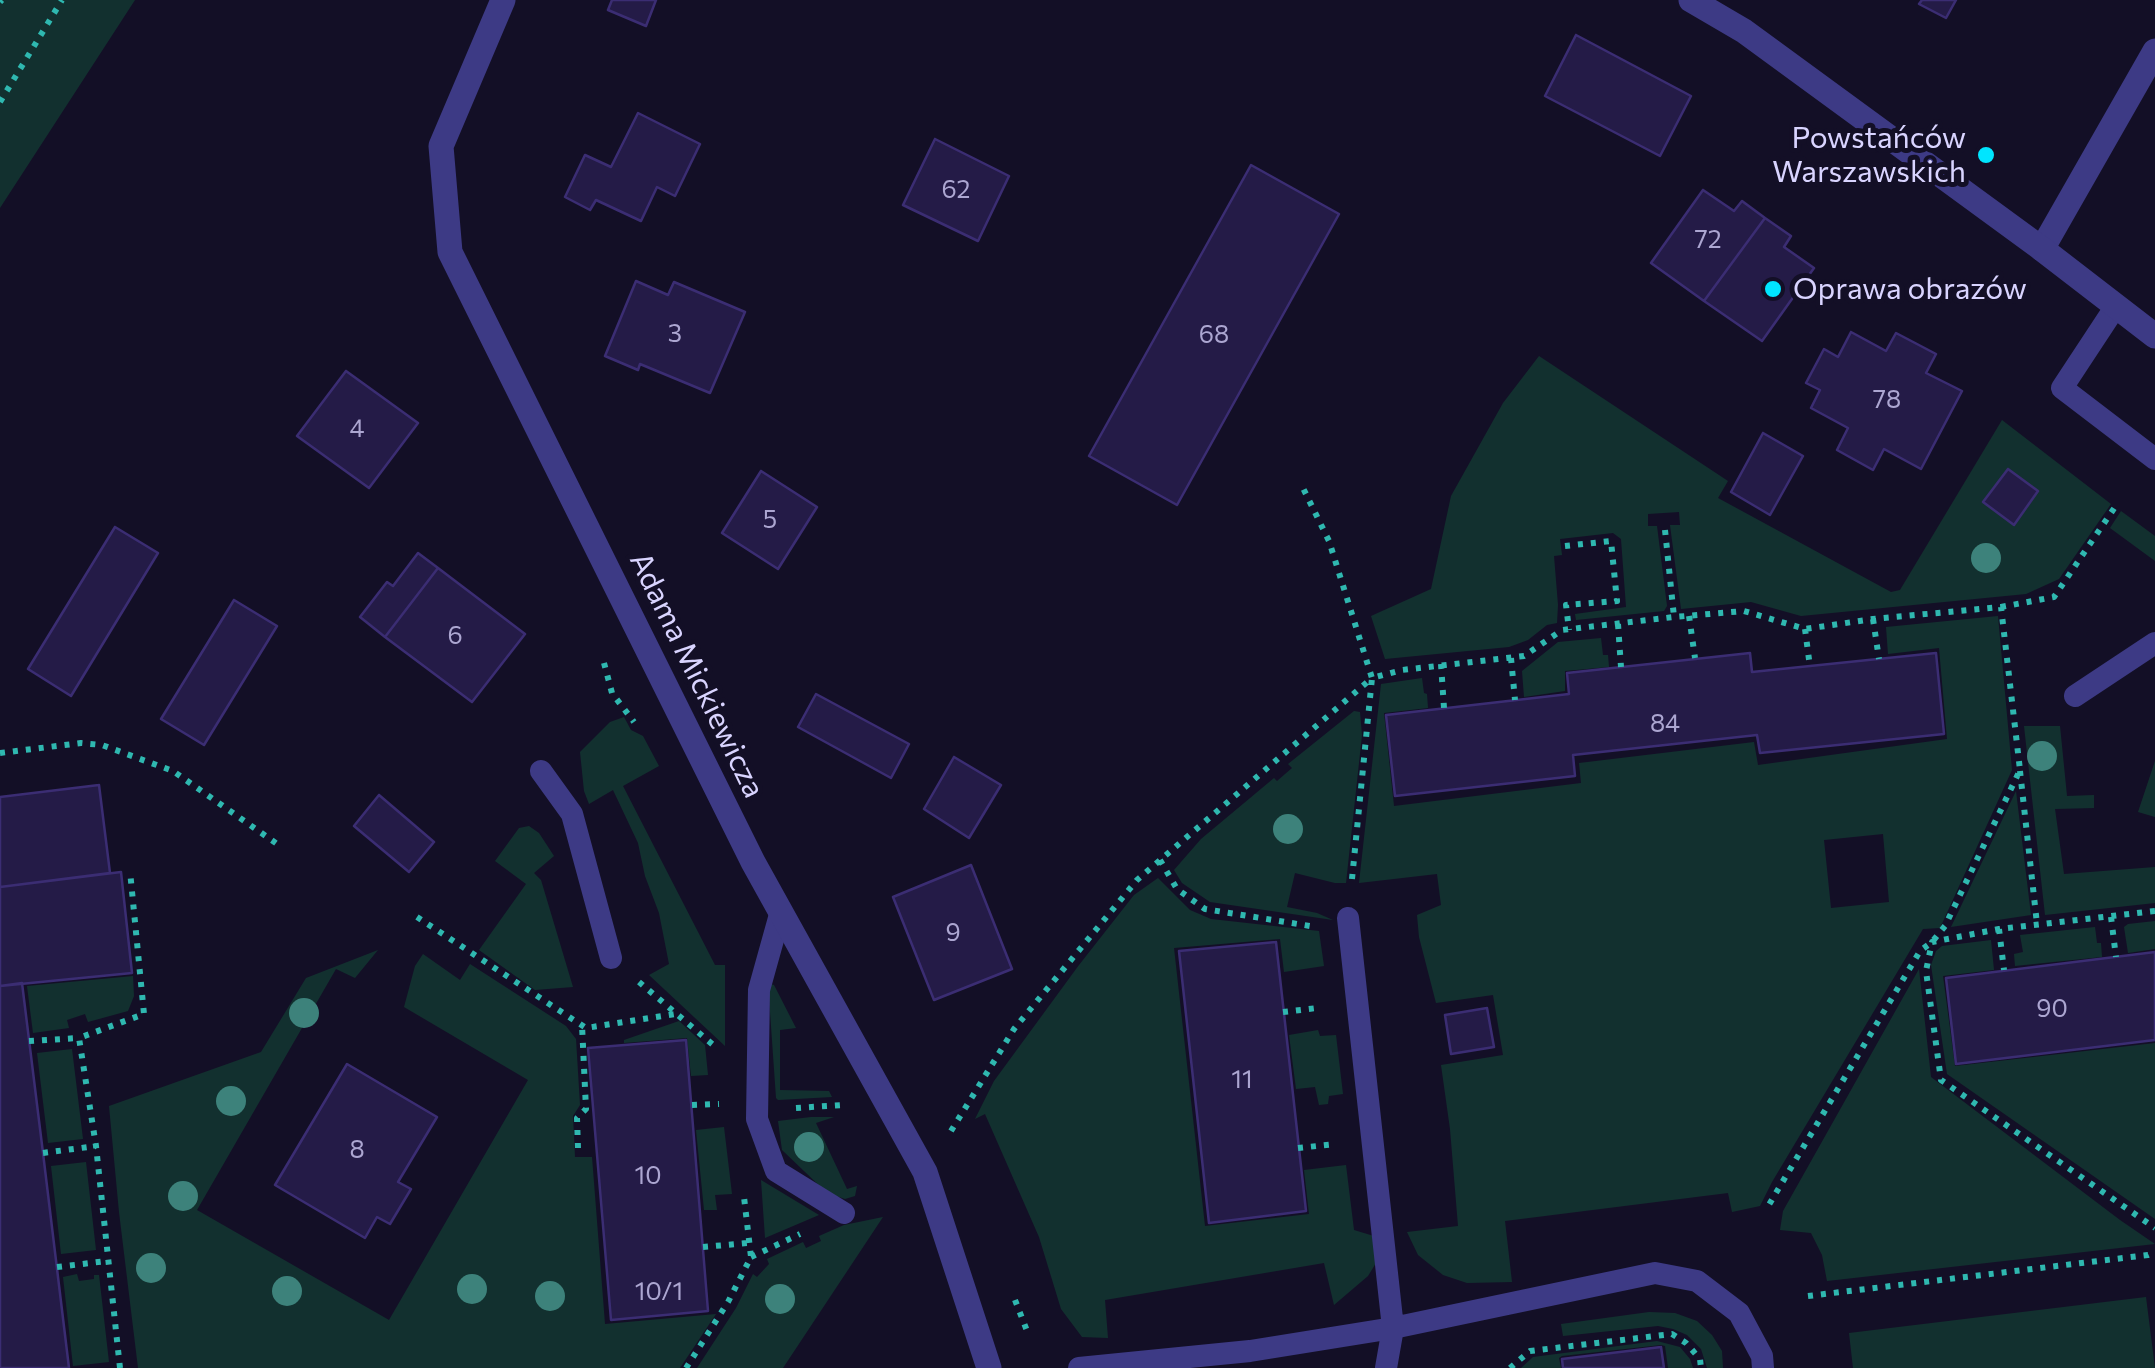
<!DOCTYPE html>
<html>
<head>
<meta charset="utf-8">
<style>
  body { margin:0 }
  canvas { display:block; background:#130f26 }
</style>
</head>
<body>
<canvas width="2155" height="1368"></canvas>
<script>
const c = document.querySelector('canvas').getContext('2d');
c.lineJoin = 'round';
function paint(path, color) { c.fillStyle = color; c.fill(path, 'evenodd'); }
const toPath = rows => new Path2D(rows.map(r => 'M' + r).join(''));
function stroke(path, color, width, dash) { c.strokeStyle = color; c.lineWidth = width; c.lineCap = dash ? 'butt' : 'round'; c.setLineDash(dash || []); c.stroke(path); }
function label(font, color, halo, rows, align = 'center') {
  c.font = font + ' Commissioner,sans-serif'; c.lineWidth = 10; c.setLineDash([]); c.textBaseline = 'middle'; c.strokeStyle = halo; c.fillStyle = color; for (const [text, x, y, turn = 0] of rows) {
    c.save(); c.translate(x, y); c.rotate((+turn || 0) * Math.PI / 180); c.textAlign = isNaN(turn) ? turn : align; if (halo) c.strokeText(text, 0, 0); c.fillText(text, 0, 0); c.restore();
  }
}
const green = toPath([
  [0,0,135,0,0,208],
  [1539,356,1728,481,1718,498,1891,592,1900,590,2002,420,2111,504,2059,579,2026,594,1801,616,1751,602,1681,609,1670,525,1680,525,1679,512,1648,514,1648,526,1657,526,1667,606,1664,611,1576,620,1575,614,1626,607,1621,539,1613,533,1560,539,1562,555,1554,556,1558,605,1557,623,1547,625,1528,640,1509,647,1385,659,1371,616,1431,589,1451,496,1503,403],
  [2121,511,2155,536,2155,561,2110,528],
  [1998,616,2012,770,1940,928,1923,929,1772,1182,1760,1206,1732,1212,1728,1193,1505,1221,1512,1282,1467,1283,1443,1275,1418,1255,1407,1232,1458,1226,1450,1129,1441,1065,1503,1055,1493,995,1436,1003,1419,937,1417,915,1441,905,1437,874,1359,883,1381,684,1422,678,1424,693,1427,694,1428,708,1384,713,1394,806,1581,783,1579,763,1754,742,1758,765,1947,739,1939,648,1888,654,1886,627],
  [1883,834,1889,902,1831,908,1824,840],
  [1601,638,1603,655,1608,655,1609,667,1565,671,1565,691,1524,697,1522,671,1558,642],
  [1354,711,1360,712,1362,735,1346,883,1335,883,1295,873,1287,907,1317,913,1333,920,1210,902,1182,883,1174,870,1201,839,1274,778,1277,781,1292,768,1288,764],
  [624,717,631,730,643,736,659,766,623,786,715,965,725,965,725,1046,649,975,669,964,659,913,645,876,638,843,613,790,589,804,584,791,580,752,610,722],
  [2024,726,2060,726,2067,796,2094,795,2094,808,2055,809,2064,874,2155,867,2155,903,2045,915],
  [2155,761,2155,817,2138,812],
  [2016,791,2031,915,1951,927],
  [529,826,539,833,554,856,534,873,541,880,573,987,535,990,479,950,526,884,495,861,519,828],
  [1158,878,1190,910,1211,919,1319,931,1324,966,1284,972,1280,939,1174,948,1205,1226,1309,1214,1304,1170,1346,1165,1354,1230,1377,1237,1376,1263,1368,1276,1334,1305,1324,1263,1105,1300,1108,1338,1082,1337,1061,1309,1039,1237,985,1114,975,1119,994,1081,1079,965,1134,895],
  [2155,921,2155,949,2128,953,2124,927,2128,924],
  [2095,927,2097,943,2101,943,2102,957,2015,966,2014,954,2023,952,2020,935],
  [1991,940,1994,970,1943,976,1955,1066,2155,1043,2155,1219,1947,1074,1931,965,1936,951,1942,946],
  [378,950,355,978,336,969,197,1210,389,1320,528,1080,404,1007,415,966,423,954,460,980,470,964,566,1026,576,1039,580,1105,573,1116,575,1157,592,1157,605,1324,716,1314,680,1368,138,1368,119,1212,109,1106,261,1052,306,978],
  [1919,969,1931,1077,2120,1220,2155,1244,1827,1281,1822,1255,1811,1233,1780,1230,1783,1211],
  [133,976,134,996,128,1011,88,1022,85,1014,67,1020,69,1028,33,1033,27,986],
  [768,983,774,985,796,1028,780,1030,780,1090,829,1091,832,1097,778,1100,776,1098],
  [679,1021,705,1045,708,1075,691,1076,687,1038,624,1043,624,1040],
  [1318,1030,1320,1036,1336,1035,1343,1094,1329,1096,1328,1104,1319,1105,1315,1087,1296,1089,1289,1035],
  [72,1049,83,1139,48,1143,37,1053],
  [811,1117,834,1117,816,1123,847,1189,857,1186,855,1196,845,1199,827,1193,782,1150,778,1121],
  [724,1127,732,1194,715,1195,717,1210,704,1210,696,1130],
  [86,1162,96,1250,61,1254,51,1166],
  [761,1180,819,1215,765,1238],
  [883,1217,783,1368,697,1368,736,1308,753,1274,757,1277,769,1264,767,1259,803,1242,806,1248,821,1241,819,1236,844,1225],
  [77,1274,79,1281,94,1279,94,1275,99,1275,109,1362,73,1366,63,1277],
  [2146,1297,2155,1368,1853,1368,1849,1333],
  [1649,1312,1675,1313,1697,1321,1712,1335,1722,1351,1723,1368,1707,1368,1701,1349,1687,1335,1673,1329,1658,1326,1563,1336,1561,1324],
  [1657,1341,1680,1347,1690,1359,1693,1368,1668,1368,1665,1346,1661,1345,1562,1356,1559,1358,1561,1368,1521,1368,1533,1357]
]);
const building = toPath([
  [612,0,656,0,646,26,608,10,612,0],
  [1922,0,1956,0,1946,18,1919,4,1922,0],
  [1576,35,1691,96,1660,156,1545,96,1576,35],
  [638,113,700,144,675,196,657,187,641,221,596,200,590,210,565,197,585,155,611,167,638,113],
  [935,139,1009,176,978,241,903,205,935,139],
  [1251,165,1339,214,1177,505,1089,456,1251,165],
  [1703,190,1734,211,1742,201,1765,218,1704,301,1651,263,1703,190],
  [1765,218,1791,236,1784,247,1814,268,1762,341,1704,301,1765,218],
  [636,281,668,295,674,282,745,312,710,393,640,364,638,370,605,356,636,281],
  [1851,332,1886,351,1896,333,1936,354,1926,373,1962,391,1921,469,1884,449,1873,470,1837,450,1848,428,1811,408,1820,390,1806,383,1824,349,1838,357,1851,332],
  [346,371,418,423,369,488,297,436,346,371],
  [1763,433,1803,456,1770,515,1731,492,1763,433],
  [2008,469,2038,491,2014,525,1983,502,2008,469],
  [761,471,817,507,778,569,722,533,761,471],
  [115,527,158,553,71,696,28,669,115,527],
  [418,553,438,568,385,637,360,617,387,582,393,586,418,553],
  [438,568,525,634,472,702,385,637,438,568],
  [234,600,277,626,204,745,161,719,234,600],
  [1750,653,1752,672,1936,653,1944,734,1760,753,1757,735,1573,755,1575,776,1395,796,1386,715,1569,694,1567,673,1750,653],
  [816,694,909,744,891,778,798,727,816,694],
  [954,757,1001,785,969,838,924,809,954,757],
  [99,785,110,873,0,887,0,797,99,785],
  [379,795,434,842,409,872,354,826,379,795],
  [971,865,1012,969,934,1000,893,897,971,865],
  [121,872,132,973,0,986,0,887,121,872],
  [1276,942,1306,1211,1209,1223,1179,951,1276,942],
  [2155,952,2155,1040,1956,1064,1946,978,2155,952],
  [22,983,43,1153,69,1368,0,1368,0,986,22,983],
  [1487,1008,1494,1047,1451,1054,1445,1015,1487,1008],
  [686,1040,708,1311,611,1320,588,1048,686,1040],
  [347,1064,437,1117,398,1182,411,1189,390,1224,377,1217,365,1238,275,1185,347,1064],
  [1661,1347,1664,1368,1563,1368,1562,1359,1661,1347]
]);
const path = toPath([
  [0,2,2,0],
  [0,102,62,0],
  [1665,530,1674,617],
  [1565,546,1611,541,1617,601,1566,605,1569,630],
  [2001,607,2054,597,2115,507],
  [1689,616,1695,658],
  [1873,619,1879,659],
  [1618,624,1621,667],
  [1805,629,1810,667],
  [1511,658,1515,700],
  [604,663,612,693,634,722],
  [1441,664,1444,708],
  [0,753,81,743,102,745,173,771,280,846],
  [2020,771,2037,924],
  [1160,860,1177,889,1205,909,1310,926],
  [1352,879,1372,678,1402,670,1524,656,1562,630,1674,617,1744,611,1805,629,1873,619,2001,607,2020,770,1945,926,1932,942,1920,951,1767,1208],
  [2155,911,1999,929,1932,942,1926,971,1941,1080,2155,1228],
  [417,917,586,1028,675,1014],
  [2111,917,2116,957],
  [1999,929,2004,970],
  [639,982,718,1049],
  [1283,1012,1317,1008],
  [29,1041,79,1038],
  [692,1105,719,1104],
  [796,1108,843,1105],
  [951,1131,1014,1029,1137,880,1372,678,1329,541,1302,486],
  [578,1148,577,1118,586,1109,582,1025],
  [1298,1148,1336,1144],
  [43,1153,96,1146],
  [703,1247,748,1243],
  [751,1257,800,1234],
  [57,1267,107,1261],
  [1808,1296,2148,1255,2155,1252],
  [1015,1300,1029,1336],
  [120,1368,96,1146,79,1038,144,1014,130,871],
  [686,1368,728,1302,751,1257,744,1197],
  [1510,1368,1530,1351,1672,1334,1686,1343,1700,1359,1701,1368]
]);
const service = toPath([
  [2116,306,2062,388,2155,459],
  [2075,696,2155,643],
  [541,771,572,814,611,958],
  [781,911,759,990,757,1119,776,1171,844,1213],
  [1348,918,1393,1328,1386,1368],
  [1079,1368,1250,1351,1393,1328,1655,1273,1697,1281,1739,1313,1762,1356,1763,1368]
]);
const minor = toPath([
  [503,0,441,146,450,252,753,862,925,1172,989,1368],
  [2042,249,2155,51]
]);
const tertiary = toPath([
  [1691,0,1744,31,2042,249,2155,336]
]);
const trees = [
  [1986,558],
  [2042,756],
  [1288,829],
  [304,1013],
  [231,1101],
  [809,1147],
  [183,1196],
  [151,1268],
  [472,1289],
  [287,1291],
  [550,1296],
  [780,1299]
];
const markers = [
  [1986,155,10,"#00e5ff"],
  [1773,289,10,"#00e5ff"]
];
const numberNames = [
  ["62",956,190],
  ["72",1708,240],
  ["3",675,334],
  ["68",1214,335],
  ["78",1887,400],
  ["4",357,429],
  ["5",770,520],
  ["6",455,636],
  ["84",1665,724],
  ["9",953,933],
  ["90",2052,1009],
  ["11",1242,1080],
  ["8",357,1150],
  ["10",648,1176],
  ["10/1",659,1292]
];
const poiNames = [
  ["Powstańców",1966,138],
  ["Warszawskich",1966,172],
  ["Oprawa obrazów",1793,289,"left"]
];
const streetNames = [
  ["Adama Mickiewicza",697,675,64]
];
paint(green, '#12302f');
paint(building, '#241b47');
stroke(building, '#3b2d73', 2.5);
stroke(path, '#2fb8b0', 6, [5, 8]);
stroke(service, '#3d3a85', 22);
stroke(minor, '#3d3a85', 25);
stroke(tertiary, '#3d3a85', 25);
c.fillStyle = '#3d827b';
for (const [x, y] of trees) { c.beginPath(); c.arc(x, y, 15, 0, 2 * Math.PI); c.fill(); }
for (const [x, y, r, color] of markers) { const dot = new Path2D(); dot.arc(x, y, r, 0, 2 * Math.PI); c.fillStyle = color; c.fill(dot); stroke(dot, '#130f26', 4); }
label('25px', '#aca6d1', null, numberNames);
label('30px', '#d9d4ff', '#130f26', poiNames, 'right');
label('30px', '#d9d4ff', '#130f26', streetNames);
</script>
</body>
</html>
